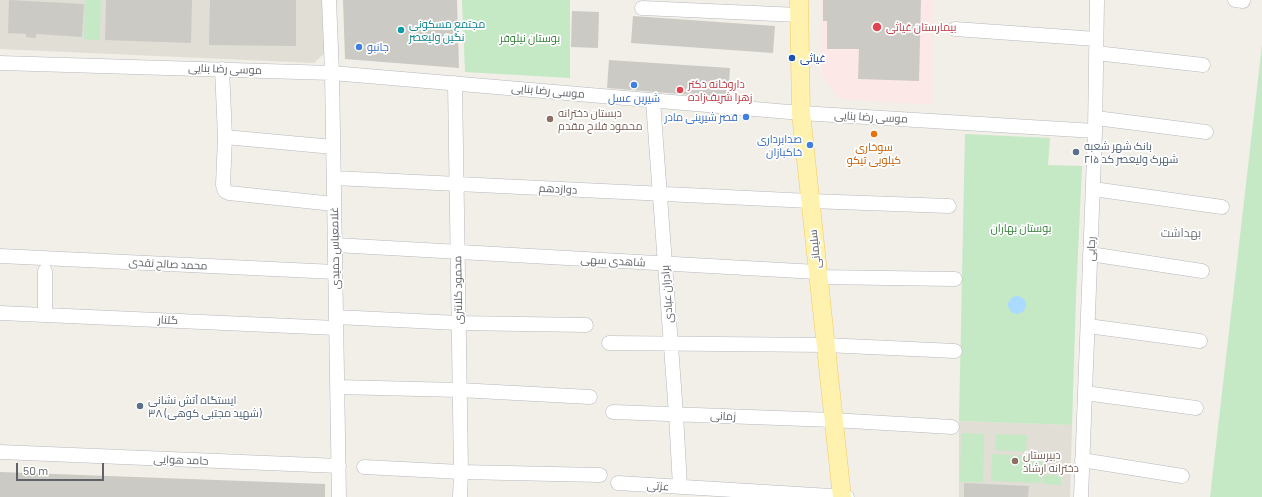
<!DOCTYPE html>
<html>
<head>
<meta charset="utf-8">
<style>
  body { margin:0 }
  #map { position:relative; width:1262px; height:497px; overflow:hidden; background:#f1efe8; font-family:Barlow,sans-serif }
  canvas { display:block }
  .scale { position:absolute; left:16px; top:463px; width:88px; height:18px; box-sizing:border-box; border:2px solid #5f6368; border-top:0; padding-left:5px; font-size:12px; line-height:14px; white-space:nowrap; color:#5f6368; -webkit-text-stroke:3px #fff; paint-order:stroke }
</style>
</head>
<body>
<div id="map">
<canvas width="1262" height="497"></canvas>
<div class="scale">50 m</div>
</div>
<script>
const c = document.querySelector('canvas').getContext('2d');
c.lineJoin = 'round';
function paint(path, color) { c.fillStyle = color; c.fill(path, 'evenodd'); }
const toPath = rows => new Path2D(rows.map(r => 'M' + r).join(''));
function stroke(path, color, width, dash) { c.strokeStyle = color; c.lineWidth = width; c.lineCap = dash ? 'butt' : 'round'; c.setLineDash(dash || []); c.stroke(path); }
function label(font, color, halo, rows, align = 'center') {
  c.font = font + ' Barlow,Cairo,sans-serif'; c.lineWidth = 3.5; c.setLineDash([]); c.textBaseline = 'middle'; c.strokeStyle = halo; c.fillStyle = color; for (const [text, x, y, turn = 0] of rows) {
    c.save(); c.translate(x, y); c.rotate((+turn || 0) * Math.PI / 180); c.textAlign = isNaN(turn) ? turn : align; if (halo) c.strokeText(text, 0, 0); c.fillText(text, 0, 0); c.restore();
  }
}
const education = toPath([
  [0,0,323,0,326,52,314,63,0,49],
  [959,421,1072,425,1070,497,959,497]
]);
const medical = toPath([
  [821,0,933,0,931,105,839,99,822,76]
]);
const green = toPath([
  [85,0,101,0,100,40,84,39],
  [462,0,570,0,570,78,465,72],
  [1262,45,1262,497,1210,497],
  [965,134,1050,138,1048,165,1082,166,1076,297,1072,425,959,421],
  [961,433,984,434,983,482,960,482],
  [996,434,1027,435,1026,452,995,450],
  [992,454,1042,457,1041,483,991,481],
  [1043,474,1061,476,1061,485,1043,484]
]);
const water = toPath([
  '1008 305a9 9 0 1 1 18 0a9 9 0 1 1-18 0Z'
]);
const building = toPath([
  [9,0,84,4,82,37,36,34,36,38,26,37,26,34,8,33],
  [106,0,192,0,191,43,105,40],
  [210,0,296,0,296,46,209,45],
  [343,0,457,0,459,68,345,59],
  [823,0,921,0,919,81,858,79,859,49,827,49,827,21,823,21],
  [572,11,599,12,598,48,571,47],
  [633,16,775,26,773,53,631,43],
  [609,60,730,68,728,98,607,88],
  [0,472,325,484,325,497,0,497],
  [964,483,1029,486,1028,497,964,497]
]);
const minor = toPath([
  [329,0,332,73,339,497],
  [1235,0,1243,1],
  [642,8,799,15],
  [955,29,1096,39],
  [1096,53,1203,65],
  [0,63,332,73,801,113,1095,131],
  [222,69,225,137,223,185,225,191,229,193,334,204],
  [455,83,461,472,460,497],
  [653,101,676,414,680,487],
  [1096,118,1206,132],
  [225,137,333,147],
  [334,178,810,201,949,206],
  [1093,189,1222,207],
  [335,245,817,272],
  [1090,254,1202,271],
  [0,256,335,272],
  [818,277,955,279],
  [0,313,336,328],
  [45,315,45,271],
  [336,317,458,323,586,325],
  [1088,326,1200,341],
  [609,343,825,345,955,351],
  [337,387,459,390,590,397],
  [1085,393,1196,408],
  [613,412,833,420,952,427],
  [0,452,339,466],
  [1082,460,1182,476],
  [364,467,461,472,600,475],
  [618,483,847,497],
  [1081,497,1095,131,1097,0]
]);
const major = toPath([
  [799,0,801,113,842,497]
]);
const markers = [
  [877,27,5,"#e0444e"],
  [401,30,4,"#0f9aa8"],
  [359,47,4,"#3f7fe0"],
  [792,58,4,"#1a4fb4"],
  [634,85,4,"#3f7fe0"],
  [680,90,4,"#e0444e"],
  [746,117,4,"#3f7fe0"],
  [550,119,4,"#8d6e63"],
  [874,134,4,"#e8710a"],
  [810,145,4,"#3f7fe0"],
  [1076,152,4,"#5c6f8a"],
  [140,406,4,"#5c6f8a"],
  [1015,461,4,"#8d6e63"]
];
const cultureNames = [
  ["مجتمع مسکونی",409,24],
  ["نگین ولیعصر",409,37]
];
const healthNames = [
  ["بیمارستان غیاثی",886,27],
  ["داروخانه دکتر",688,84],
  ["زهرا شریف‌زاده",688,97]
];
const parkNames = [
  ["بوستان نیلوفر",530,38],
  ["بوستان بهاران",1021,228]
];
const shopNames = [
  ["جانبو",367,47,"left"],
  ["شیرین عسل",634,98,"center"],
  ["قصر شیرینی مادر",738,117],
  ["صدابرداری",802,139],
  ["خاکبازان",802,152]
];
const transitNames = [
  ["غیاثی",800,58]
];
const streetNames = [
  ["موسی رضا بنایی",225,69,2],
  ["موسی رضا بنایی",548,91,5],
  ["موسی رضا بنایی",871,117,3],
  ["دوازدهم",558,189,3],
  ["غلامعباس حمیدی",335,248,-91],
  ["سلیمانی",815,249,-96],
  ["رجایی",1091,249,-88],
  ["شاهدی سهی",613,261,3],
  ["محمد صالح نقدی",168,264,3],
  ["محمود کلانتری",458,290,-91],
  ["برادران عبادی",667,294,-94],
  ["گلنار",168,320,3],
  ["زمانی",723,416,2],
  ["حامد هوایی",181,460,2],
  ["عزتی",658,486,4]
];
const educationNames = [
  ["دبستان دخترانه",558,113],
  ["محمود فلاح مقدم",558,126],
  ["دبیرستان",1023,455],
  ["دخترانه ارشاد",1023,468]
];
const serviceNames = [
  ["بانک شهر شعبه",1084,146],
  ["شهرک ولیعصر کد ۲۱۵",1084,159],
  ["ایستگاه آتش نشانی",148,400],
  ["۳۸ (شهید مجتبی کوهی)",148,413]
];
const foodNames = [
  ["سوخاری",874,147],
  ["کیلویی تیکو",874,160]
];
const neighbourhoodNames = [
  ["بهداشت",1181,233]
];
paint(education, '#e1ded6');
paint(medical, '#fce8e6');
paint(green, '#c5e8c5');
paint(water, '#aadaff');
paint(building, '#cccac5');
stroke(minor, '#b5b8bc', 15);
stroke(major, '#f2c960', 19);
stroke(minor, '#fff', 14);
stroke(major, '#fff2af', 18);
for (const [x, y, r, color] of markers) { const dot = new Path2D(); dot.arc(x, y, r, 0, 2 * Math.PI); c.fillStyle = color; c.fill(dot); stroke(dot, '#fff', 1.5); }
label('11px', '#0d838f', '#fff', cultureNames, 'left');
label('11px', '#be3a42', '#fff', healthNames, 'left');
label('11px', '#348238', '#fff', parkNames);
label('11px', '#366cbe', '#fff', shopNames, 'right');
label('11px', '#164399', '#fff', transitNames, 'left');
label('11px', '#5f6368', '#fff', streetNames);
label('11px', '#785e54', '#fff', educationNames, 'left');
label('11px', '#4e5e75', '#fff', serviceNames, 'left');
label('11px', '#c56008', '#fff', foodNames);
label('12px', '#70757a', '#fff', neighbourhoodNames);
</script>
</body>
</html>
